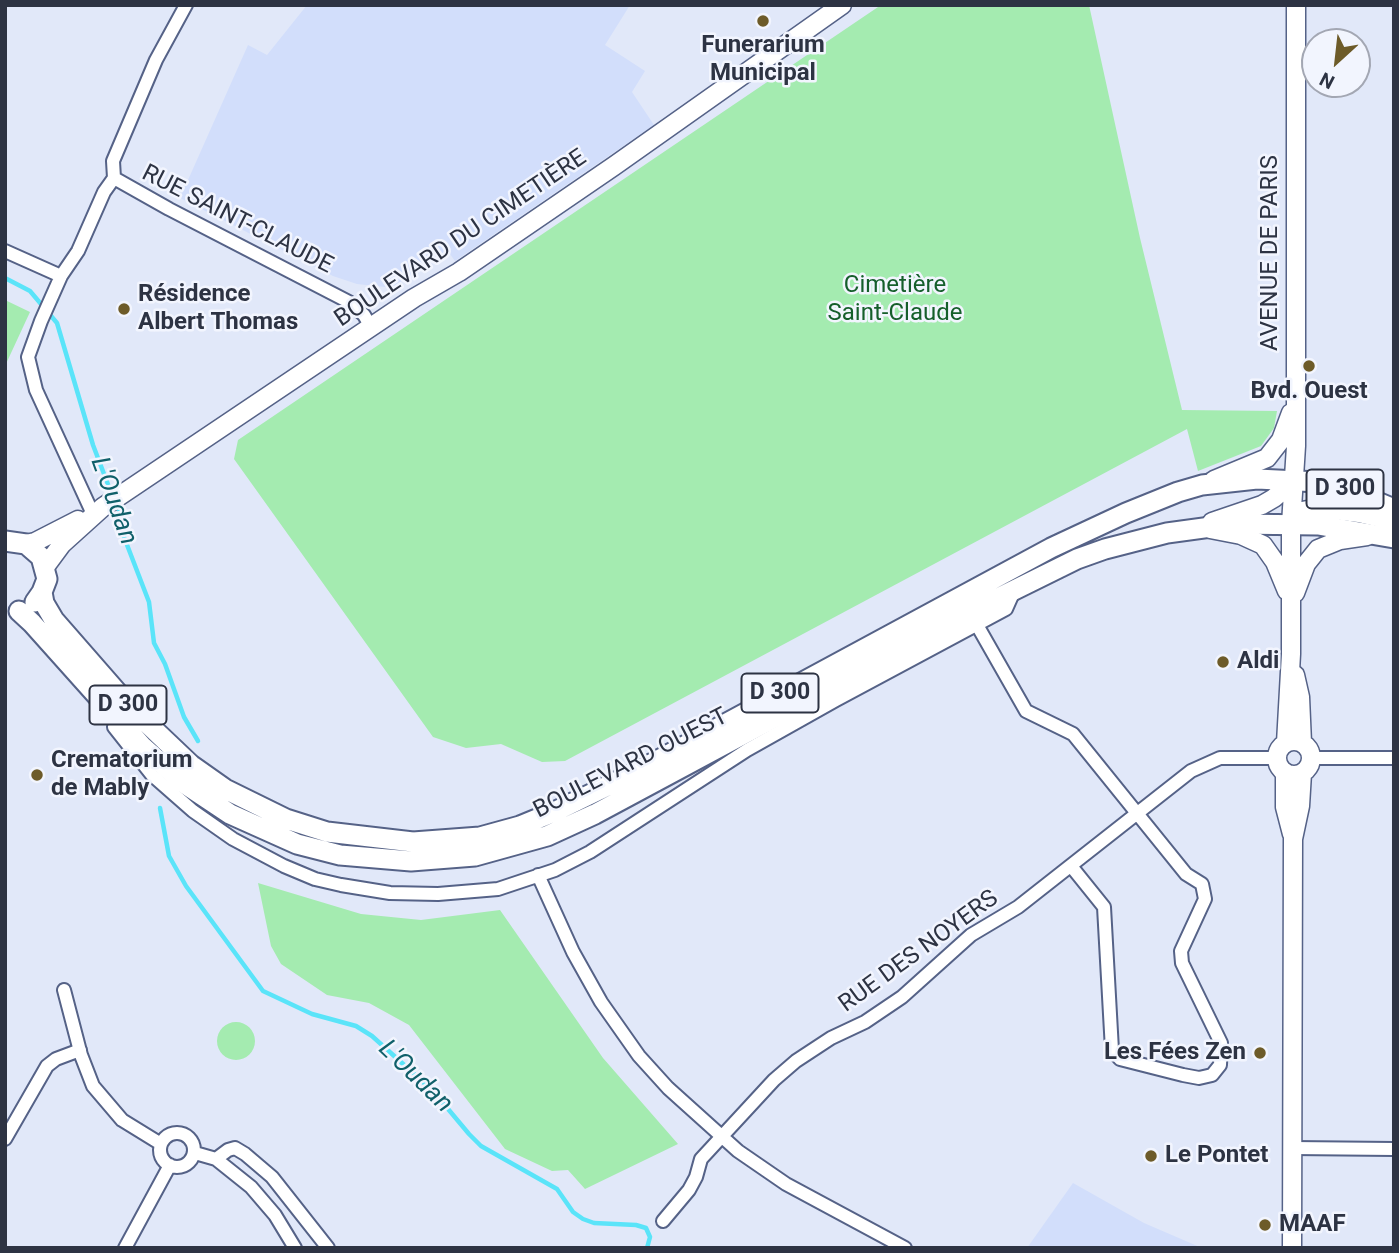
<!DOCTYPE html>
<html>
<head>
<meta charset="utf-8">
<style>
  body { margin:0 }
  #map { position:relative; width:1399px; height:1253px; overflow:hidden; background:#e1e8f9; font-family:Roboto,sans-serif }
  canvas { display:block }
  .frame { position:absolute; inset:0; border:7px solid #2d3343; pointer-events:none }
  .north { position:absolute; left:1301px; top:28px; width:70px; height:70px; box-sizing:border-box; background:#f2f5fe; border:2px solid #a3a7b3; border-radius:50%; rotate:207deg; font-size:19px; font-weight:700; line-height:28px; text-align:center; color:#2d3343 }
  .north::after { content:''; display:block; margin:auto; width:24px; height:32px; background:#6d5b29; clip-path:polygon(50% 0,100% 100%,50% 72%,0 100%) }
</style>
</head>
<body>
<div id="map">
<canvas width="1399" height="1253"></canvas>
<div class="frame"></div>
<div class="north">N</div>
</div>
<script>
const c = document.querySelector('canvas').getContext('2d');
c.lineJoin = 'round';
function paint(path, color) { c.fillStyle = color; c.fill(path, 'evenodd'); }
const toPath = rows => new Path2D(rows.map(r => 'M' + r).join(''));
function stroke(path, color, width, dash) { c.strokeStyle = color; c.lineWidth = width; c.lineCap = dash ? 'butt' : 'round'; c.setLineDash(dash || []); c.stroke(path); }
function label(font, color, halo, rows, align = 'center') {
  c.font = font + ' Roboto,sans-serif'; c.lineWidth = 5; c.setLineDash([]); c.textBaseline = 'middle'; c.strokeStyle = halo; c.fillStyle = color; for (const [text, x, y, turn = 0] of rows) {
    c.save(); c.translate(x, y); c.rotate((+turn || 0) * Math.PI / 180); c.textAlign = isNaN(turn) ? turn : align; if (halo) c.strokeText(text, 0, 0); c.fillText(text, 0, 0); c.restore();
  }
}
const built = toPath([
  [307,5,630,5,605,45,645,71,632,92,654,125,455,261,447,250,394,286,385,287,357,284,333,276,180,198,248,45,267,55],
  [1073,1183,1144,1223,1202,1248,1027,1248]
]);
const green = toPath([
  [881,5,1089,5,1140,238,1182,410,1277,411,1274,428,1261,446,1198,471,1187,429,565,761,542,762,501,744,466,748,433,737,234,459,238,440],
  [5,300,30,312,5,366],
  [258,883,361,914,421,920,500,910,603,1058,678,1144,585,1189,568,1170,552,1171,505,1149,409,1025,369,1003,327,995,281,964,271,946],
  '217 1041a19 19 0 1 1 38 0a19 19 0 1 1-38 0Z'
]);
const stream = toPath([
  [5,278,30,291,57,323,93,445,112,495],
  [115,503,123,518,124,537,149,602,154,643,165,664,184,717,198,741],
  [160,808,169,856,186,886,263,991,312,1014,356,1026,372,1036,433,1091,469,1134,481,1146,557,1189,573,1212,583,1219,594,1223,636,1225,646,1228,650,1237,647,1248]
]);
const street = toPath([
  [114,178,169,209,349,302,364,315,371,327],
  [114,178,113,161,156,60,186,5],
  [5,251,61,276],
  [92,512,36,390,28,357,41,321,61,276,78,251,104,192,114,178],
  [977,625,1026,711,1073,734,1186,874,1202,884,1205,899,1181,951,1182,963,1221,1043,1220,1065,1212,1075,1199,1078,1183,1075,1120,1059,1112,1050,1104,907,1071,866],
  [114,727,152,775,193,811,233,839,284,866,315,879,341,885,390,893,438,894,498,889,555,870,590,852,747,750,836,700,1006,609,1014,591],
  [1311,758,1394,758],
  [538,875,573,952,601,1002,639,1056,668,1088,738,1151,786,1184,905,1248],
  [64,990,81,1055,93,1086,122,1120,161,1144],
  '160 1150a17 17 0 1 1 34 0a17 17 0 1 1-34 0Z',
  [5,1139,47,1066,56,1059,80,1050],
  [1292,1148,1394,1149],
  [195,1153,216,1159,251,1187,275,1215,295,1248],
  [216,1159,228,1150,235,1148,245,1154,272,1177,328,1248],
  [663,1221,689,1190,696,1177,701,1159,774,1080,796,1061,831,1038,865,1022,902,997,971,935,1018,907,1191,771,1220,758,1277,758],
  [125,1248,170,1165]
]);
const secondary = toPath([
  [1214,480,1267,458,1281,440,1291,413],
  [1212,522,1262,505,1274,498,1293,481],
  [1291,524,1302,511,1318,508,1359,513,1394,521],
  [1210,529,1241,535,1263,545,1275,562,1287,591],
  [26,544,35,542,78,520],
  [45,567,62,544,103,507,414,298,459,272,614,166,842,5],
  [1295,593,1306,564,1318,549,1340,540,1367,536],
  [1295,675,1300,697,1302,743],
  '1277 758a17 17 0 1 1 34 0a17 17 0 1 1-34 0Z',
  [1286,743,1291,654,1291,524,1296,446,1296,5],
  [1285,772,1285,807,1292,834],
  [1292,1248,1293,839,1300,806,1302,773]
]);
const primary = toPath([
  [5,541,26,544,41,557,47,579,42,592,35,602],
  [42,592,44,603,54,620,130,707,191,765,225,789,286,819,327,832,413,842,480,837,520,826,554,812,636,772,1051,548,1126,513,1178,492,1202,485,1257,479,1319,482,1344,488,1394,509],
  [19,611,32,623,142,746,182,782,230,814,297,844,340,855,411,861,475,856,547,836,595,814,996,599,1077,559,1105,549,1167,533,1233,524,1318,525,1394,538]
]);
const markers = [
  [763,21,7,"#6d5b29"],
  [124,309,7,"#6d5b29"],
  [1309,366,7,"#6d5b29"],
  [1223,662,7,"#6d5b29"],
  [37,775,7,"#6d5b29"],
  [1260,1053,7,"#6d5b29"],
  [1151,1156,7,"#6d5b29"],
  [1265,1225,7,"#6d5b29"]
];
const shields = [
  [1345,489,77],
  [780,693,77],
  [128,705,77]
];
const shieldNames = [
  ["D 300",1345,489],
  ["D 300",780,693],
  ["D 300",128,705]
];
const poiNames = [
  ["Funerarium",763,46,"center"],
  ["Municipal",763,74,"center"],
  ["Résidence",138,295],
  ["Albert Thomas",138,323],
  ["Bvd. Ouest",1309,392,"center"],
  ["Aldi",1237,662],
  ["Crematorium",51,761],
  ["de Mably",51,789],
  ["Les Fées Zen",1246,1053,"right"],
  ["Le Pontet",1165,1156],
  ["MAAF",1279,1225]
];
const streetNames = [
  ["RUE SAINT-CLAUDE",237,220,27],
  ["BOULEVARD DU CIMETIÈRE",461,239,-34],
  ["AVENUE DE PARIS",1271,253,-90],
  ["BOULEVARD OUEST",631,764,-27],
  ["RUE DES NOYERS",919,952,-36]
];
const parkNames = [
  ["Cimetière",895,286],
  ["Saint-Claude",895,314]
];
const waterNames = [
  ["L'Oudan",113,501,70],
  ["L'Oudan",415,1077,44]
];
paint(built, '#d2defb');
paint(green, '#a4ebb0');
stroke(stream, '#5ae4f9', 4.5);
stroke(street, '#556287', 16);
stroke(secondary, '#556287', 21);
stroke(primary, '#556287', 23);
stroke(street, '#fff', 12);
stroke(secondary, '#fff', 18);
stroke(primary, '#fff', 19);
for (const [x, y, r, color] of markers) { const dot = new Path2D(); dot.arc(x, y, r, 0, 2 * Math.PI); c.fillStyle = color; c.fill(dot); stroke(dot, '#f2f5fe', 2.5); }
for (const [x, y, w] of shields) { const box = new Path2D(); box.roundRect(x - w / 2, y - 19.5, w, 39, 5); c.fillStyle = '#f2f5fe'; c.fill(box); stroke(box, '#2d3343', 2); }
label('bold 23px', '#2d3343', null, shieldNames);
label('bold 24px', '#2d3343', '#f2f5fe', poiNames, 'left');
label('24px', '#2d3343', '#f2f5fe', streetNames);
label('24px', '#155f2b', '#f2f5fe', parkNames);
label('italic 26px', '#10606a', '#f2f5fe', waterNames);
</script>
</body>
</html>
